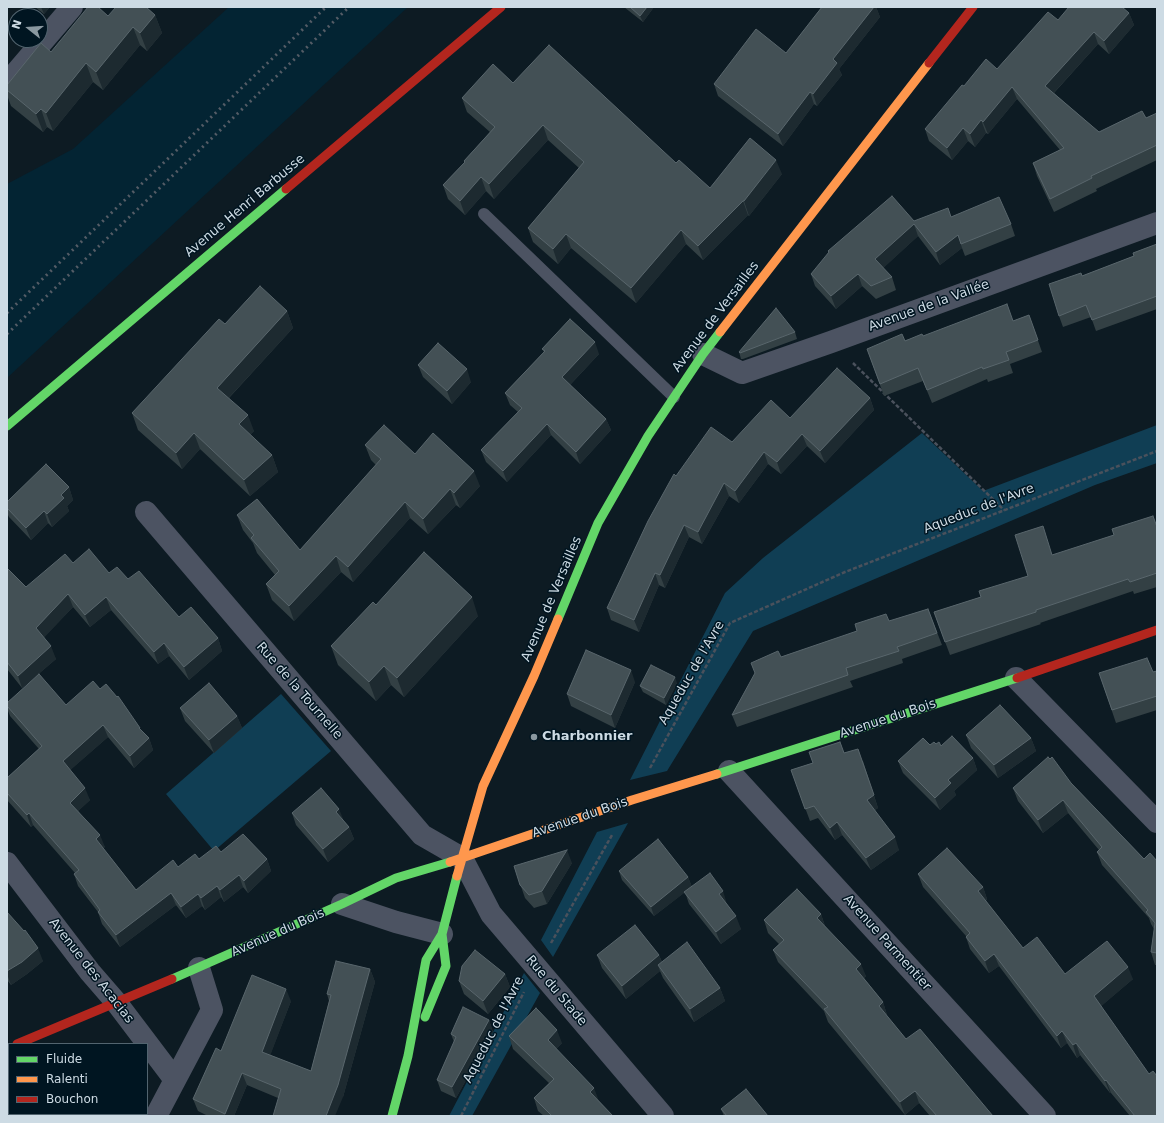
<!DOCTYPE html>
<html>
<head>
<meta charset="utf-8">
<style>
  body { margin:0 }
  #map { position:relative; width:1164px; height:1123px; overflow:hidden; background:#0d1b23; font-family:"DejaVu Sans",sans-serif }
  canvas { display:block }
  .frame { position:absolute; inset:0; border:8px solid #cddbe4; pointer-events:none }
  .legend { position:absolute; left:8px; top:1043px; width:140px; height:72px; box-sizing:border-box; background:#001521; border:1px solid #52646f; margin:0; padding:5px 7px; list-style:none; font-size:12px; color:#cddbe4 }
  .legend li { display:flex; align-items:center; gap:8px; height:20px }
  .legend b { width:20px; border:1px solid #52646f }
  .north { position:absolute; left:8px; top:8px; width:40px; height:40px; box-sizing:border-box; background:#001521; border:1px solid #52646f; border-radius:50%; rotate:287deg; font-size:11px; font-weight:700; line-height:16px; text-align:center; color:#cddbe4 }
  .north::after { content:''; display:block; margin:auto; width:14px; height:18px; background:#8a98a0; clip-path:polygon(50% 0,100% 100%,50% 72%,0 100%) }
</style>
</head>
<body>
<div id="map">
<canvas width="1164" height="1123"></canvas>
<div class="frame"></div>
<ul class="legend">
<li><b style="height:5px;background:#63d668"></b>Fluide</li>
<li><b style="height:5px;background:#ff974d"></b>Ralenti</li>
<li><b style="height:5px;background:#b3261e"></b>Bouchon</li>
</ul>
<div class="north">N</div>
</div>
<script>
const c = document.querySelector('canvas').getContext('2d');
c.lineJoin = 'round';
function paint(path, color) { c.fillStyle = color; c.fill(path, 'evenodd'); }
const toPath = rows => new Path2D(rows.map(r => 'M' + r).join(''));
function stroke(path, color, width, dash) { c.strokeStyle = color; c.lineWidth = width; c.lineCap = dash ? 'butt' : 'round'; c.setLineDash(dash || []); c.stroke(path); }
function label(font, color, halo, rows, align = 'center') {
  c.font = font + ' "DejaVu Sans",sans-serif'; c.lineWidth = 3; c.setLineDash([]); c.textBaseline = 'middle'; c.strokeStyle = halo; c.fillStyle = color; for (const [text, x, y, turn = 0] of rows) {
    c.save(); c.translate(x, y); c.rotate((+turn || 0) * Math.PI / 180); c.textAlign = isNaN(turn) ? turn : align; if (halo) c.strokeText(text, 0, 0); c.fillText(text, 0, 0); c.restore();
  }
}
const built = toPath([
  [229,7,408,7,7,378,7,184,73,149]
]);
const green = toPath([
  [1157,425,1157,463,1095,485,753,631,667,771,630,780,725,593,763,558,922,433,983,491],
  [281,694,331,751,214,851,166,794],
  [628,823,553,957,541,940,597,832],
  [524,973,540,993,472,1116,449,1116]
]);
const path = toPath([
  [853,363,1004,510],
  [650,768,730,623,845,572,1157,451],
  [551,943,612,835],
  [461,1116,524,992]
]);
const lane = toPath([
  [484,214,674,397]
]);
const street = toPath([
  [7,83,72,7],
  [703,354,742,373,831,342,1157,223],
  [146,512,422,835,462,858,491,914,663,1116],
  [1016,678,1157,822],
  [729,771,1045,1116],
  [7,863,90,972,116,1002,175,1080],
  [342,904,396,922,442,934],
  [156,1116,212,1010,199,968]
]);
const fast = toPath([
  [7,426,286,189],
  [558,619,598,523,648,436,703,354,720,332],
  [717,774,1017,678],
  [172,979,342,904,396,878,450,862],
  [425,1017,446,966,442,934],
  [392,1116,408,1056,426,960,442,934,457,876]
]);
const slow = toPath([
  [720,332,929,63],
  [450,862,632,800,717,774],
  [457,876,483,786,534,676,558,619]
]);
const jam = toPath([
  [929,63,973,7],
  [286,189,501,7],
  [1017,678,1157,630],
  [17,1044,172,979]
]);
const rail = toPath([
  [7,313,326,7],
  [7,334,349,7]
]);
const wall = toPath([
  [35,7,50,7,44,14],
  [624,7,654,7,643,22],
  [822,7,876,7,880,17,839,69,842,75,817,106,814,104,783,146,718,96,714,84,786,53],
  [1129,13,1134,25,1109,54,1098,44,1054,93,1099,132,1146,118,1157,113,1157,160,1096,189,1097,191,1054,212,1037,176,1033,163,1060,150,1017,99,988,134,986,133,975,147,968,141,952,160,929,141,925,129,964,86,997,69,1058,20],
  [155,15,162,33,147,51,140,45,103,90,93,82,53,131,47,127,43,132,11,106,7,95,7,85,51,52,108,16],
  [513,83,676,163,710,188,782,174,749,216,748,215,703,260,686,244,636,303,571,248,558,264,533,242,528,228,579,168,548,140,494,199,486,191,465,215,448,199,443,185,464,163,464,161,490,132,467,112,462,98],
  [951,217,1011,224,1015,236,965,256,962,248,940,265,918,236,883,268,892,277,896,290,876,299,862,286,836,309,815,286,811,274,829,253,828,251,914,221],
  [1157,244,1157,309,1096,331,1091,317,1063,327,1059,316,1082,276,1134,256],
  [287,311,293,328,229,398,254,431,250,435,272,455,278,472,250,496,200,449,182,469,138,430,132,413,225,324],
  [1029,315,1042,352,1010,364,1013,373,988,382,987,379,932,403,923,381,884,396,867,349,923,336,1013,321],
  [795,332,797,339,743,359,741,359,739,352],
  [542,349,599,354,570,385,606,419,611,430,580,464,551,435,507,482,486,462,481,450,518,412,510,405,505,393,544,352],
  [418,365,471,382,452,404,423,377],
  [870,398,874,410,825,463,807,446,781,474,768,464,739,503,729,496,702,544,689,537,665,588,659,585,639,632,611,620,607,608,676,476,732,442,790,418],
  [365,445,415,454,480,486,460,508,456,505,428,534,410,518,353,582,341,572,294,621,272,600,266,584,275,575,257,553,253,543,243,530,237,515,300,550,376,465,371,460],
  [69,487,73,500,67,506,69,511,52,527,48,523,31,540,9,517,7,513,7,502],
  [1157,526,1157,587,1134,594,1133,591,1040,623,1041,624,950,655,934,612,981,597,1028,576,1053,555],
  [73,563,128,579,179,617,218,638,222,651,189,680,169,656,158,664,111,610,90,627,73,607,44,637,56,659,22,688,7,669,7,568,26,587],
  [376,605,478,616,404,697,391,685,376,701,338,665,331,646],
  [928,609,942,645,902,659,903,663,850,681,853,687,737,727,732,715,781,657,889,621],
  [1157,671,1157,710,1116,723,1099,673,1153,672],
  [635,682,615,728,571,706,567,694],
  [677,683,666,705,643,692,640,686],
  [7,703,66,705,141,730,149,738,153,750,134,768,108,737,70,770,90,800,78,811,105,847,103,848,136,890,178,867,199,859,221,852,267,859,271,871,248,893,243,887,224,902,221,897,205,910,202,906,186,918,176,905,120,947,102,924,98,912,78,886,74,874,75,873,33,825,31,827,7,800,7,778,39,749,10,716,7,708],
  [180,708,237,716,242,728,214,753,185,721],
  [966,735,1031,738,1036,751,998,778,971,748],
  [840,742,844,753,863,761,878,808,875,810,899,850,871,870,842,835,835,840,818,818,810,821,791,770,813,763],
  [936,744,973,758,977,770,954,791,956,795,940,810,903,773,898,761,930,745],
  [1071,783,1144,859,1157,861,1157,965,1155,965,1151,952,1154,929,1151,924,1149,918,1102,865,1097,852,1099,850,1068,813,1043,833,1018,801,1013,788],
  [292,813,343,820,349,827,354,839,328,862,296,825],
  [572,863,547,904,534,908,525,898,514,866],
  [619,871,688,877,692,887,727,904,741,929,721,944,689,904,685,892,654,916,622,880],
  [918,874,983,887,987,899,986,901,1023,948,1065,974,1133,979,1101,1006,1157,1116,1130,1116,1111,1093,1110,1093,1080,1055,1077,1058,1067,1043,1061,1048,999,966,989,973,970,949,966,937,966,936,923,887],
  [7,912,43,961,27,974,11,985,7,980],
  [821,914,825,926,866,976,864,978,883,1002,887,1015,886,1015,906,1039,993,1116,930,1116,919,1103,905,1115,828,1022,824,1011,778,962,773,950,779,944,768,933,764,920],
  [597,955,659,955,662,962,720,988,725,1001,694,1022,663,978,660,971,626,999,602,968],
  [370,969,375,982,343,1097,278,1098,247,1085,234,1116,208,1116,198,1111,193,1099,221,1051,291,1001,270,1055,311,1071,329,1001,327,994],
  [505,974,510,987,488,1014,464,994,459,981],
  [489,1020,493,1032,456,1098,441,1091,437,1080,454,1042,451,1034],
  [509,1036,562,1043,556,1049,599,1101,613,1116,544,1116,538,1111,534,1098,549,1083,513,1049],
  [9,1077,9,1114,28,1114,29,1116,7,1116,7,1078],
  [721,1109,768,1116,724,1116]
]);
const shadedWall = toPath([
  [41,7,50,7,44,14],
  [647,7,654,7,643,22,640,16],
  [874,7,876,7,880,17,839,69,842,75,817,106,813,94,833,59],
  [1129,13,1134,25,1109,54,1104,41],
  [155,15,162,33,147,51,140,33],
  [133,27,140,45,103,90,96,72],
  [1094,32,1098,44,1049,98,1045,86],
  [86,63,93,82,53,131,46,113],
  [1012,87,1017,99,988,134,983,122],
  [810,92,814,104,783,146,778,134],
  [41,109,47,127,43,132,36,114],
  [981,120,986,133,975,147,970,134],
  [543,125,548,140,494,199,489,184],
  [963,128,968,141,952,160,947,148],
  [776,160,782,174,749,216,744,201],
  [481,177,486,191,465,215,460,201],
  [743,201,748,215,703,260,698,246],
  [914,224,918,236,879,272,875,259],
  [681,230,686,244,636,303,631,288],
  [566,234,571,248,558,264,553,249],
  [958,235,962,248,940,265,936,252],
  [858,274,862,286,836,309,831,296],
  [287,311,293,328,223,404,217,388],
  [595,342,599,354,566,389,562,377],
  [467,369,471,382,452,404,447,391],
  [870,398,874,410,825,463,820,451],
  [248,415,254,431,245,441,239,424],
  [606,419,611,430,580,464,576,452],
  [547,424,551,435,507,482,503,471],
  [194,433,200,449,182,469,176,453],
  [802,434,807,446,781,474,777,462],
  [764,452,768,464,739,503,735,491],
  [272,455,278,472,250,496,244,480],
  [474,471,480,486,460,508,454,493],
  [724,483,729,496,702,544,698,532],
  [69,487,73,500,67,506,69,511,52,527,47,514,61,495],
  [450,489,456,505,428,534,423,519],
  [405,502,410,518,353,582,348,567],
  [44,511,48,523,31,540,26,528],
  [684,525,689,537,665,588,660,575],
  [336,556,341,572,294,621,289,606],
  [655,573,659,585,639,632,634,620],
  [68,594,73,607,41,641,36,628],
  [106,597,111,610,90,627,85,615],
  [472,597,478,616,404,697,397,678],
  [218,638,222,651,189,680,184,667],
  [164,643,169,656,158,664,154,652],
  [51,646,56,659,22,688,18,676],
  [384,666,391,685,376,701,369,682],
  [631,670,635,682,615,728,611,715],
  [675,677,677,683,666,705,664,698],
  [237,716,242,728,214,753,209,740],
  [103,725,108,737,67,773,63,761],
  [149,738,153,750,134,768,130,756],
  [1031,738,1036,751,998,778,994,765],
  [858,749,878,808,872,812,867,800],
  [973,758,977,770,954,791,956,795,940,810,935,798,948,780],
  [85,788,90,800,74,815,70,803],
  [1063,800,1068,813,1043,833,1038,820],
  [339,809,344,821,336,812],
  [29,813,33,825,31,827,27,815],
  [837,822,842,835,835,840,830,828],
  [349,827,354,839,328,862,323,849],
  [100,835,105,847,100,851,96,839],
  [895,837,899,850,871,870,866,858],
  [567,850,572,863,547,904,542,891],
  [267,859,271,871,248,893,244,881],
  [239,875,243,887,224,902,220,890],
  [688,877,692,887,654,916,651,907],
  [217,886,221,897,205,910,201,898],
  [983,887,987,899,983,903,978,891],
  [723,891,727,904,723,907,719,894],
  [171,893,176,905,120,947,116,935],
  [198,894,202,906,186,918,181,907],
  [821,914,825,927,817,918],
  [736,916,741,929,721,944,716,932],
  [38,948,43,961,27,974,11,985,7,974,7,971],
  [994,954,999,966,989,973,985,961],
  [659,955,664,968,658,965,660,971,626,999,622,986],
  [861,964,866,976,860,981,856,969],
  [1128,967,1133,979,1098,1009,1094,996],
  [370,969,375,982,343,1097,335,1116,326,1116],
  [505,974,510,987,488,1014,483,1001],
  [720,988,725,1001,694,1022,690,1009],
  [286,989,291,1001,267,1064,262,1052],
  [883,1002,887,1015,883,1018,879,1006],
  [489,1020,493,1032,456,1098,452,1087],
  [557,1030,562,1043,552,1053,548,1040],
  [1062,1031,1067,1043,1061,1048,1057,1036],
  [1076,1043,1080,1055,1077,1058,1073,1045],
  [242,1073,247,1085,234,1116,226,1116,225,1114],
  [1106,1080,1111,1093,1110,1093,1105,1081],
  [594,1088,599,1101,594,1105,590,1092],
  [915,1091,919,1103,905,1115,900,1102]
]);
const building = toPath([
  [88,7,98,7,108,16,116,7,146,7,155,15,140,33,133,27,96,72,86,63,46,113,41,109,36,114,7,90,7,85,41,43,51,52,88,7],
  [630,7,647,7,640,16,630,7],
  [822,7,874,7,833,59,837,63,813,94,810,92,778,134,714,84,756,29,786,53,822,7],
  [1069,7,1122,7,1129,13,1104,41,1094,32,1045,86,1099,132,1142,111,1146,118,1157,113,1157,145,1091,176,1092,178,1050,199,1033,163,1064,148,1012,87,983,122,981,120,970,134,963,128,947,148,925,129,962,85,964,86,986,59,997,69,1048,12,1058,20,1069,7],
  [549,45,676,163,679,160,710,188,750,138,776,160,744,201,743,201,698,246,681,230,631,288,566,234,553,249,528,228,584,162,543,125,489,184,481,177,460,201,443,185,465,162,464,161,495,127,462,98,493,64,513,83,549,45],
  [892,196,914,221,948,208,951,217,999,197,1011,224,961,244,958,235,936,252,914,224,875,259,892,277,871,286,858,274,831,296,811,274,829,252,828,251,892,196],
  [1157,244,1157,296,1092,320,1086,305,1059,316,1049,284,1081,273,1082,276,1134,256,1133,253,1157,244],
  [260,286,287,311,217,388,248,415,239,424,272,455,244,480,194,433,176,453,132,413,219,319,225,324,260,286],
  [1007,304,1013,321,1029,315,1038,340,1006,352,1009,360,983,369,982,367,927,390,918,368,880,384,867,349,902,334,905,341,922,334,923,336,1007,304],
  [776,308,795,332,740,353,739,352,776,308],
  [570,319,595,342,562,377,606,419,576,452,547,424,503,471,481,450,522,408,505,393,545,351,542,349,570,319],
  [438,343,467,369,447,391,418,365,438,343],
  [837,368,870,398,820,451,802,434,777,462,764,452,735,491,724,483,698,532,684,525,660,575,655,573,634,620,607,608,648,521,674,474,676,476,711,427,732,442,771,400,790,418,837,368],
  [384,425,415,454,433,433,474,471,454,493,450,489,423,519,405,502,348,567,336,556,289,606,266,584,279,571,251,538,254,535,237,515,257,499,300,550,381,459,365,445,384,425],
  [46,464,69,487,61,495,64,498,47,514,44,511,26,528,7,508,7,502,46,464],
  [1153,516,1157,527,1157,573,1130,582,1128,579,1036,610,1036,612,945,642,934,612,981,597,979,591,1028,576,1015,535,1043,526,1052,555,1114,535,1112,529,1153,516],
  [89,549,109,573,117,567,128,579,139,571,179,617,191,607,218,638,184,667,164,643,154,652,106,597,85,615,68,594,36,628,51,646,18,676,7,662,7,568,26,587,65,554,73,563,89,549],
  [424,552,472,597,397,678,384,666,369,682,331,646,373,602,376,605,424,552],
  [928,609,937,633,897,647,899,651,846,668,848,675,732,715,755,673,751,663,778,651,781,657,857,631,855,624,886,614,889,621,928,609],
  [586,650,631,670,611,715,567,694,586,650],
  [1147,658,1153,672,1157,671,1157,696,1112,710,1099,673,1147,658],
  [651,665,675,677,664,698,640,686,651,665],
  [39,674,66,705,93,681,100,689,106,684,117,697,118,696,140,728,139,728,149,738,130,756,103,725,63,761,85,788,70,803,100,835,96,839,136,890,173,860,178,867,195,854,199,859,216,846,221,852,243,834,267,859,244,881,239,875,220,890,217,886,201,898,198,894,181,907,171,893,116,935,98,912,100,910,74,874,79,870,29,813,27,815,7,793,7,778,42,746,7,706,7,703,39,674],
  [209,683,237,716,209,740,180,708,209,683],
  [1000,705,1031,738,994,765,966,735,1000,705],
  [952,736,973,758,948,780,951,783,935,798,898,761,923,738,930,745,934,742,936,744,939,742,941,746,952,736],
  [840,742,844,753,858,749,874,795,867,800,895,837,866,858,837,822,830,828,814,806,805,809,791,770,813,763,809,752,840,742],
  [1048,757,1050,759,1052,757,1071,783,1144,859,1150,853,1157,861,1157,953,1151,952,1155,923,1146,912,1148,910,1097,852,1102,847,1063,800,1038,820,1013,788,1048,757],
  [321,788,339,809,336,812,349,827,323,849,292,813,321,788],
  [658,839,688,877,651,907,619,871,658,839],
  [947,848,983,887,978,891,1023,948,1037,937,1065,974,1107,941,1128,967,1094,996,1149,1074,1153,1071,1157,1076,1157,1116,1135,1116,1106,1080,1105,1081,1076,1043,1073,1045,1062,1031,1057,1036,994,954,985,961,966,937,970,933,918,874,947,848],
  [567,850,542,891,529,895,520,885,514,866,567,850],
  [710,873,723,891,719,894,736,916,716,932,684,892,710,873],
  [797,889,821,914,817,918,861,964,856,969,883,1002,879,1006,906,1039,920,1029,993,1116,937,1116,915,1091,900,1102,824,1009,828,1007,773,950,784,940,764,920,797,889],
  [7,912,24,931,25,930,38,948,22,962,7,971,7,912],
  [635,925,659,955,622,986,597,955,635,925],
  [687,942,720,988,690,1009,658,965,687,942],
  [475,950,505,974,483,1001,459,981,462,966,475,950],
  [336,961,370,969,338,1085,326,1116,273,1116,281,1089,242,1073,225,1114,193,1099,216,1048,221,1051,252,975,286,989,262,1052,311,1071,331,995,327,994,336,961],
  [463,1007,489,1020,452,1087,437,1080,456,1037,451,1034,463,1007],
  [536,1008,557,1030,548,1040,594,1088,590,1092,613,1116,552,1116,534,1098,554,1079,509,1036,536,1008],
  [9,1077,9,1113,7,1114,7,1078,9,1077],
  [746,1089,768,1116,727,1116,721,1109,746,1089],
  [54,1114,107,1114,109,1116,52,1116,54,1114]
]);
const markers = [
  [534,737,4,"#8a98a0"]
];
const streetNames = [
  ["Avenue Henri Barbusse",245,206,-40],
  ["Avenue de la Vallée",929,306,-20],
  ["Avenue de Versailles",716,317,-53],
  ["Aqueduc de l'Avre",979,509,-21],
  ["Avenue de Versailles",552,599,-67],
  ["Aqueduc de l'Avre",692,673,-60],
  ["Rue de la Tournelle",299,691,49],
  ["Avenue du Bois",888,719,-18],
  ["Avenue du Bois",580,818,-19],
  ["Avenue du Bois",278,933,-24],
  ["Avenue Parmentier",887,943,48],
  ["Avenue des Acacias",91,971,52],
  ["Rue du Stade",556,991,50],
  ["Aqueduc de l'Avre",494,1030,-63]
];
const poiNames = [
  ["Charbonnier",542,737]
];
paint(built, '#032433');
paint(green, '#103e54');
stroke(path, '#4a515c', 2.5, [4, 2]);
stroke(lane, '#4c5362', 12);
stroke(street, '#4c5362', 22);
stroke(fast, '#63d668', 9);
stroke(slow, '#ff974d', 9);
stroke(jam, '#b3261e', 9);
stroke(rail, '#545c66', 3, [2, 4]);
paint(wall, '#334044');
paint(shadedWall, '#1d2a30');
paint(building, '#435055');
stroke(building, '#59666c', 1);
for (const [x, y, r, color] of markers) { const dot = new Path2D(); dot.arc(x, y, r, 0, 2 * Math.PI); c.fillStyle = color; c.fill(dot); stroke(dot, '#001521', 1.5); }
label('13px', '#cddbe4', '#001521', streetNames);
label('bold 13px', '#cddbe4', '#001521', poiNames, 'left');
</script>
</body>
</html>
